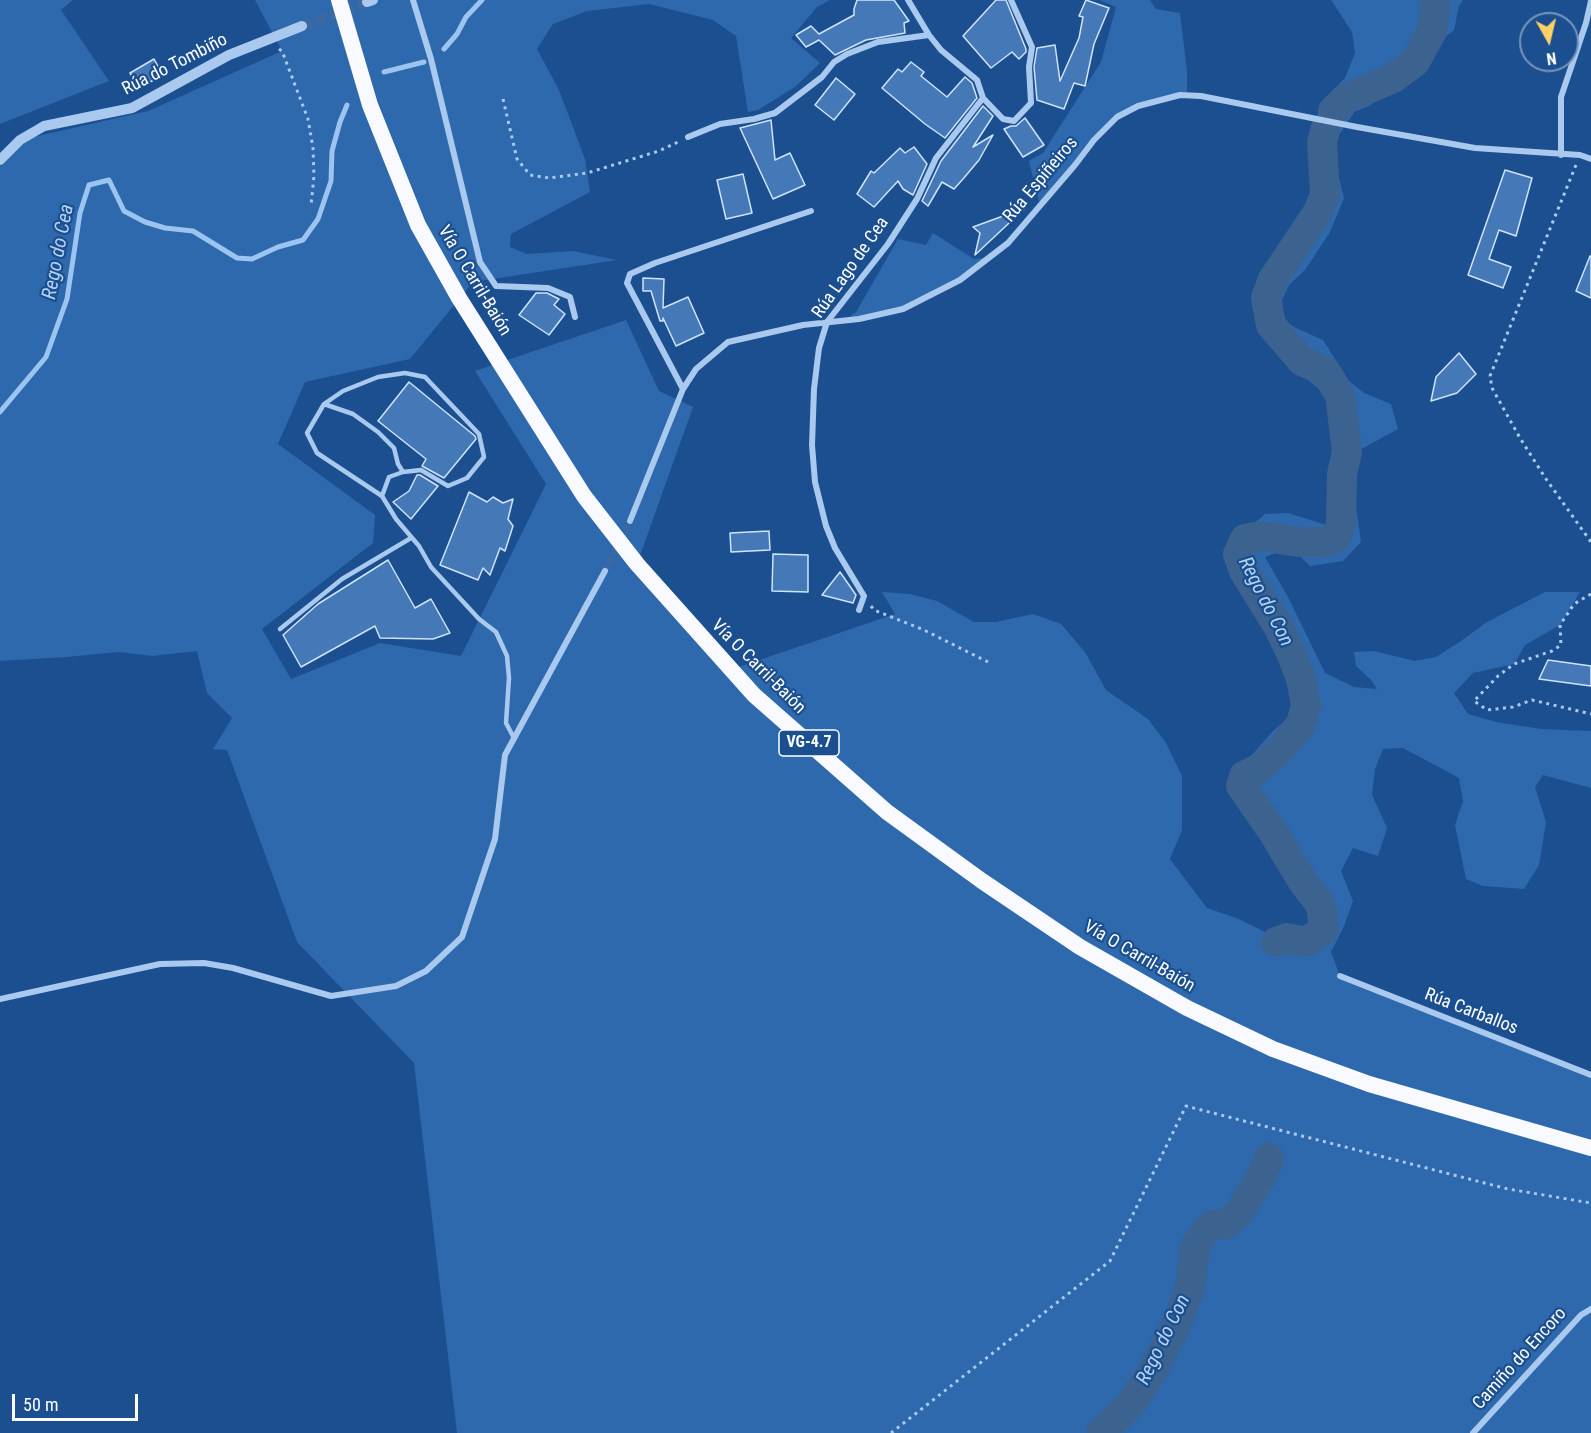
<!DOCTYPE html>
<html>
<head>
<meta charset="utf-8">
<style>
  body { margin:0 }
  #map { position:relative; width:1591px; height:1433px; overflow:hidden; background:#1b4f8f; font-family:"Roboto Condensed",sans-serif }
  canvas { display:block }
  .north { position:absolute; left:1519px; top:12px; width:60px; height:60px; box-sizing:border-box; background:#1b4f8f; border:2px solid #7695bc; border-radius:50%; rotate:172deg; font-size:16px; font-weight:700; line-height:24px; text-align:center; color:#fff }
  .north::after { content:''; display:block; margin:auto; width:21px; height:27px; background:#ffd166; clip-path:polygon(50% 0,100% 100%,50% 72%,0 100%) }
  .scale { position:absolute; left:12px; top:1394px; width:126px; height:27px; box-sizing:border-box; border:3px solid #fff; border-top:0; padding-left:8px; font-size:18px; line-height:21px; white-space:nowrap; color:#fff; -webkit-text-stroke:4px #1b4f8f; paint-order:stroke }
</style>
</head>
<body>
<div id="map">
<canvas width="1591" height="1433"></canvas>
<div class="north">N</div>
<div class="scale">50 m</div>
</div>
<script>
const c = document.querySelector('canvas').getContext('2d');
c.lineJoin = 'round';
function paint(path, color) { c.fillStyle = color; c.fill(path, 'evenodd'); }
const toPath = rows => new Path2D(rows.map(r => 'M' + r).join(''));
function stroke(path, color, width, dash) { c.strokeStyle = color; c.lineWidth = width; c.lineCap = dash ? 'butt' : 'round'; c.setLineDash(dash || []); c.stroke(path); }
function label(font, color, halo, rows, align = 'center') {
  c.font = font + ' "Roboto Condensed",sans-serif'; c.lineWidth = 4.5; c.setLineDash([]); c.textBaseline = 'middle'; c.strokeStyle = halo; c.fillStyle = color; for (const [text, x, y, turn = 0] of rows) {
    c.save(); c.translate(x, y); c.rotate((+turn || 0) * Math.PI / 180); c.textAlign = isNaN(turn) ? turn : align; if (halo) c.strokeText(text, 0, 0); c.fillText(text, 0, 0); c.restore();
  }
}
const green = toPath([
  [0,0,73,0,61,10,109,81,0,124],
  [255,0,830,0,817,7,791,38,820,63,795,87,758,110,748,112,736,36,713,20,649,4,587,11,553,24,537,49,559,90,585,159,590,192,511,234,510,247,527,254,573,251,617,260,473,282,410,359,305,382,278,444,375,515,373,543,262,629,291,679,380,643,461,656,546,484,475,371,626,320,659,391,693,407,637,564,730,670,895,614,882,592,910,594,937,601,974,622,996,622,1033,614,1061,624,1085,652,1106,690,1148,719,1166,743,1182,776,1182,830,1170,859,1207,908,1239,919,1265,932,1294,932,1313,927,1310,907,1236,792,1236,773,1273,731,1294,713,1291,693,1281,658,1230,568,1229,545,1265,514,1288,513,1330,526,1335,454,1335,416,1321,391,1292,366,1273,343,1263,326,1261,287,1314,203,1312,142,1320,103,1345,78,1355,53,1352,32,1331,0,1463,0,1459,6,1454,30,1431,48,1417,72,1369,106,1354,112,1337,138,1337,170,1344,198,1330,232,1305,270,1289,285,1282,300,1283,319,1296,328,1323,340,1349,381,1364,393,1391,404,1398,429,1356,452,1353,486,1361,542,1343,561,1310,566,1300,556,1281,551,1265,557,1288,597,1325,673,1354,687,1377,689,1371,680,1356,666,1354,652,1374,651,1415,661,1436,657,1461,641,1487,622,1545,592,1580,592,1560,625,1525,645,1514,664,1473,673,1454,693,1468,714,1496,722,1541,729,1591,731,1591,788,1543,775,1535,787,1546,822,1539,865,1524,889,1483,886,1466,879,1455,825,1463,801,1459,778,1403,748,1383,749,1375,769,1372,795,1387,828,1378,856,1353,848,1341,871,1353,901,1344,926,1331,952,1340,976,1591,1075,1591,1433,457,1433,414,1063,297,942,227,750,213,749,232,718,207,693,197,651,152,656,119,652,66,657,0,661,0,160,20,140,148,111,282,51],
  [1099,0,1150,0,1156,9,1180,13,1187,71,1187,96,1159,100,1117,117,1040,206,1029,161,1043,153,1101,62,1116,7],
  [933,233,974,259,990,257,960,280,903,309,844,321,856,312,898,239,926,245]
]);
const stream = toPath([
  [444,49,457,34,466,17,482,0],
  [384,72,424,62],
  [0,412,46,357,67,299,80,213,89,185,109,180,124,211,145,222,165,228,193,231,237,258,252,259,278,247,303,240,318,219,331,181,332,151,340,122,347,105]
]);
const river = toPath([
  [1333,111,1347,98,1393,78,1415,62,1432,31,1436,0],
  [1276,942,1287,938,1306,942,1324,930,1321,905,1303,882,1273,832,1241,786,1244,776,1258,769,1280,750,1301,724,1306,705,1301,679,1292,655,1278,626,1244,571,1238,554,1245,539,1260,536,1298,542,1327,542,1336,538,1341,524,1342,474,1347,452,1340,395,1325,371,1302,361,1271,325,1266,298,1273,279,1318,212,1325,195,1322,143,1325,130],
  [1101,1433,1131,1404,1154,1368,1176,1325,1190,1288,1195,1247,1205,1232,1212,1225,1227,1224,1240,1211,1262,1175,1269,1158]
]);
const building = toPath([
  [857,0,894,0,909,21,904,23,905,33,866,40,835,55,819,40,806,47,796,35,811,26,819,34,854,15,854,9,857,0],
  [996,0,1006,0,1026,49,1026,52,1019,59,1012,52,991,68,963,36,996,0],
  [1086,0,1109,8,1094,44,1085,86,1074,83,1064,109,1037,100,1034,67,1037,48,1055,45,1060,81,1079,38,1083,17,1079,16,1086,0],
  [154,59,163,75,139,88,130,73,154,59],
  [911,62,924,72,921,76,947,97,965,77,972,83,977,98,945,138,925,124,882,88,898,69,902,72,911,62],
  [836,78,855,94,834,120,815,105,836,78],
  [983,106,993,116,973,147,993,135,979,160,963,179,954,189,942,182,928,206,922,201,941,161,983,106],
  [1025,118,1044,145,1023,157,1004,129,1011,126,1016,126,1025,118],
  [771,120,775,160,790,153,805,185,773,199,740,128,771,120],
  [914,147,927,164,913,195,903,189,898,181,874,207,857,194,871,171,874,173,900,148,905,153,914,147],
  [1505,170,1532,178,1516,236,1499,230,1489,259,1511,267,1503,288,1468,275,1505,170],
  [743,174,752,213,726,219,717,180,743,174],
  [1025,208,975,255,980,233,973,227,1025,208],
  [1590,256,1591,256,1591,298,1576,291,1590,256],
  [643,278,664,279,663,308,688,297,704,333,676,346,663,318,663,321,660,321,651,291,643,291,643,278],
  [536,293,547,293,559,299,554,305,565,314,549,335,519,315,536,293],
  [1459,353,1476,374,1457,393,1431,401,1436,377,1459,353],
  [409,382,475,436,476,439,444,478,422,466,426,459,378,421,409,382],
  [417,475,420,475,438,486,411,519,393,502,409,491,417,475],
  [469,492,487,502,493,497,503,503,513,499,508,519,513,526,505,551,500,548,490,575,483,568,478,580,440,565,469,492],
  [769,531,770,550,731,552,730,533,769,531],
  [773,554,808,555,808,592,772,591,773,554],
  [388,560,415,608,431,599,450,633,433,639,380,638,375,626,301,667,283,635,318,604,388,560],
  [840,572,856,595,853,603,822,595,840,572],
  [1548,660,1591,666,1591,686,1539,679,1548,660]
]);
const minorTunnel = toPath([
  [605,571,630,521]
]);
const tertiaryTunnel = toPath([
  [302,26,367,2]
]);
const path = toPath([
  [279,49,282,51,308,119,313,148,314,176,311,205],
  [503,99,517,159,530,175,549,178,587,173,659,151,678,142],
  [1576,165,1490,376,1492,388,1520,438,1546,479,1591,542],
  [1591,594,1574,604,1560,625,1561,645,1552,651,1514,664,1498,676,1474,701,1487,710,1513,707,1532,700,1591,714],
  [871,606,874,610,924,630,988,662],
  [891,1433,1110,1261,1186,1106,1508,1189,1591,1203]
]);
const service = toPath([
  [324,404,353,414,378,432,394,448,398,464,403,472],
  [382,496,317,453,307,433,324,404,343,391,378,377,405,373,425,377,479,434,484,457,467,478,448,486,421,470,403,472,389,477,382,496,396,519,419,546,431,567,479,619,496,632,507,656,509,678,506,723,514,738],
  [280,629,342,579,411,538]
]);
const minor = toPath([
  [413,0,431,59,480,262,496,286,548,288,570,297,575,317],
  [908,0,929,35,941,50,977,80,983,98,1003,119,1014,121,1031,103,1029,67,1032,47,1011,0],
  [688,137,720,124,754,119,775,113,822,77,834,62,847,54,878,42,929,35],
  [1561,155,1561,97,1586,23,1591,1],
  [683,389,627,283,630,274,655,263,811,211],
  [630,521,683,389,696,369,728,342,803,325,859,319,903,309,960,280,1008,243,1075,165,1094,140,1117,117,1138,106,1180,95,1201,96,1357,127,1475,148,1580,155,1591,159],
  [859,610,864,596,835,548,826,526,815,482,812,445,814,389,819,348,827,322,888,244,917,199,936,158,983,98],
  [1340,976,1591,1075],
  [0,999,160,964,204,963,233,968,331,996,396,986,426,971,462,937,495,839,505,755,605,571],
  [1473,1433,1581,1315,1591,1309]
]);
const tertiary = toPath([
  [367,2,373,0],
  [0,160,20,140,44,126,132,108,229,55,302,26]
]);
const trunk = toPath([
  [339,0,370,105,418,225,459,298,584,496,637,564,754,695,887,812,982,881,1080,947,1187,1008,1273,1049,1369,1084,1591,1148]
]);
const shields = [
  [809,743,60]
];
const shieldNames = [
  ["VG-4.7",809,743]
];
const streetNames = [
  ["Rúa do Tombiño",175,65,-27],
  ["Rúa Espiñeiros",1041,180,-50],
  ["Rúa Lago de Cea",851,268,-55],
  ["Vía O Carril-Baión",474,281,59],
  ["Vía O Carril-Baión",758,667,45],
  ["Vía O Carril-Baión",1139,957,30],
  ["Rúa Carballos",1471,1012,21],
  ["Camiño do Encoro",1520,1359,-48]
];
const waterNames = [
  ["Rego do Cea",59,252,-79],
  ["Rego do Con",1265,602,63],
  ["Rego do Con",1164,1340,-64]
];
paint(green, '#2e69ad');
stroke(stream, '#9cc4f0', 5);
stroke(river, '#3c6290', 30);
paint(building, '#4478b7');
stroke(building, '#cfe3fa', 1.5);
stroke(minorTunnel, '#3d69a0', 6, [6, 3]);
stroke(tertiaryTunnel, '#3d69a0', 10, [10, 5]);
stroke(path, '#a9c9ee', 3, [3, 4.5]);
stroke(service, '#a9c9ee', 4.5);
stroke(minor, '#a9c9ee', 6);
stroke(tertiary, '#a9c9ee', 10);
stroke(trunk, '#f8faff', 16);
for (const [x, y, w] of shields) { const box = new Path2D(); box.roundRect(x - w / 2, y - 13, w, 26, 4.5); c.fillStyle = '#1b4f8f'; c.fill(box); stroke(box, '#fff', 1.5); }
label('bold 16px', '#fff', null, shieldNames);
label('18px', '#fff', '#1b4f8f', streetNames);
label('italic 20px', '#b5d3f5', '#1b4f8f', waterNames);
</script>
</body>
</html>
